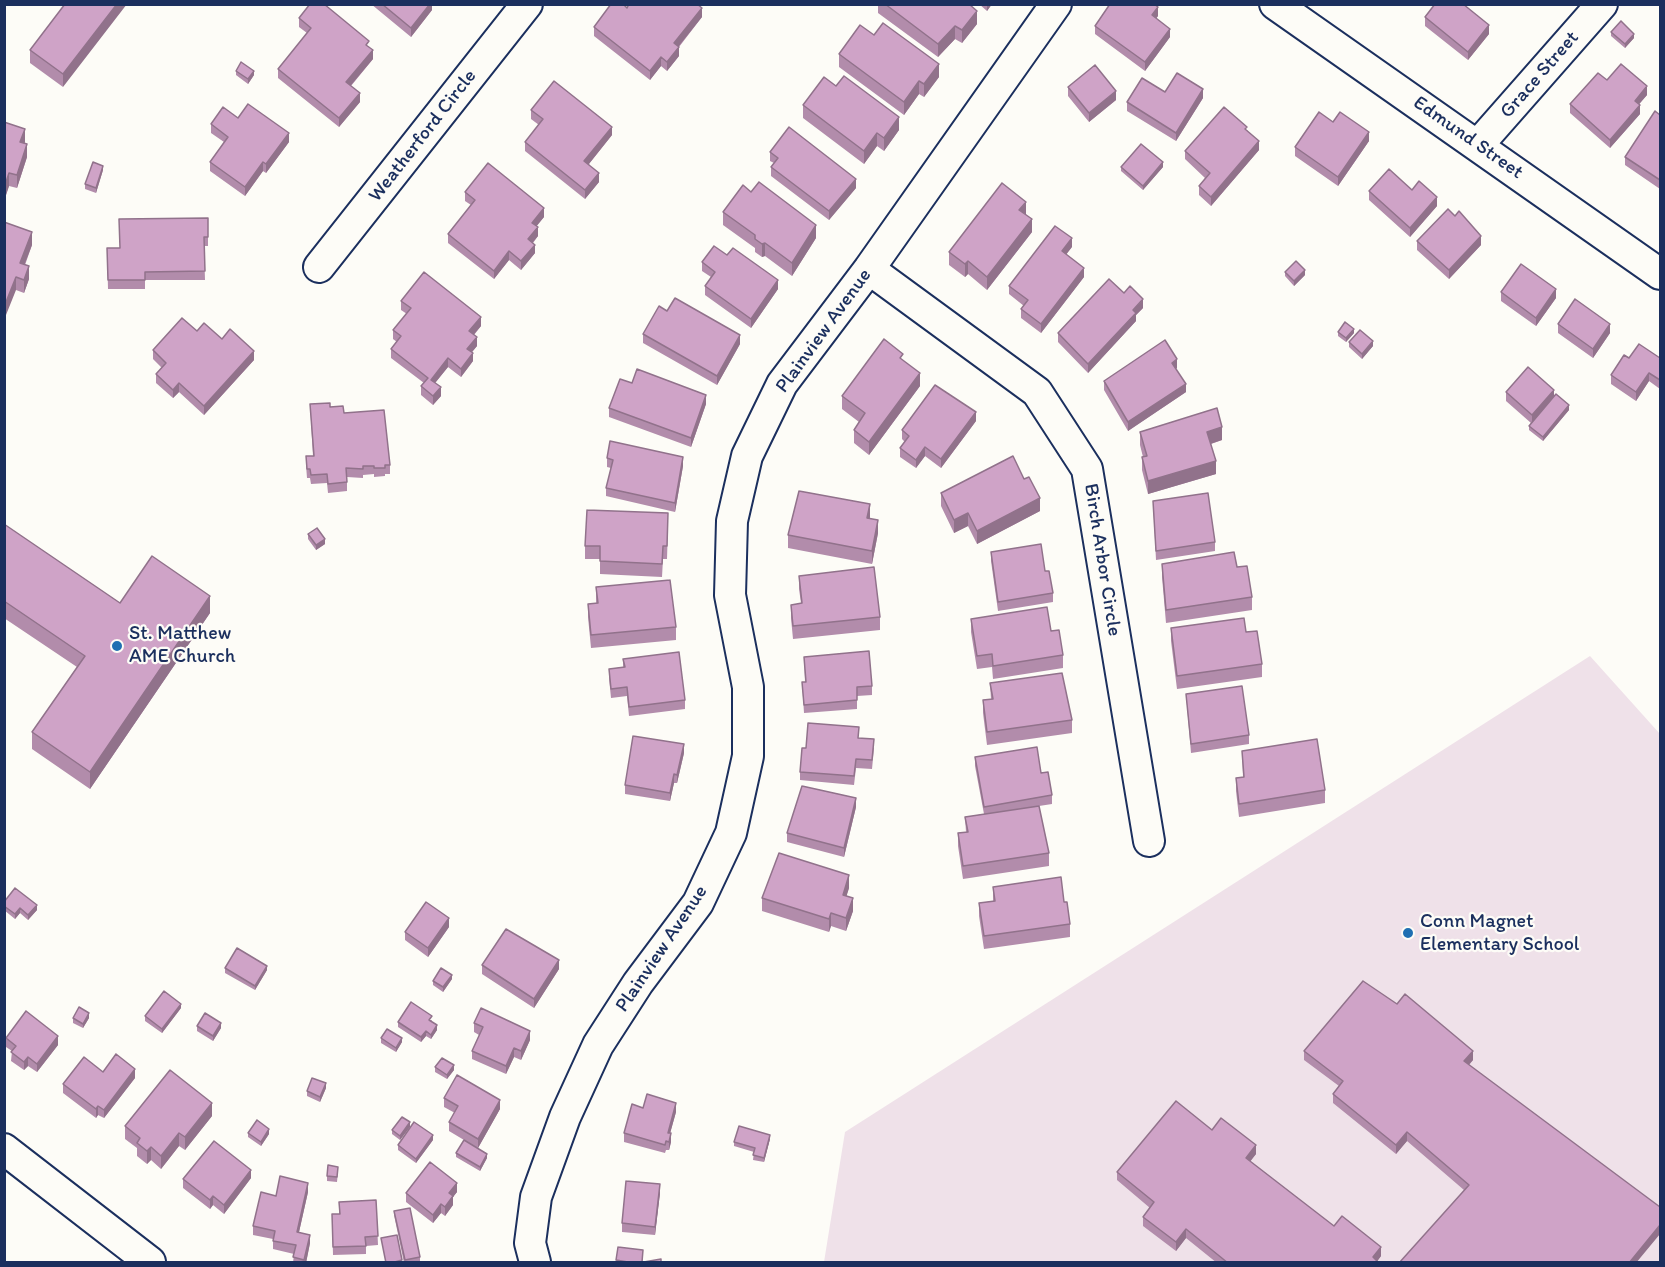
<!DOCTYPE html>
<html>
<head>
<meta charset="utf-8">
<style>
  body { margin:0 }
  #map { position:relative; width:1665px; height:1267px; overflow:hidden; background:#fdfcf7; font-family:Itim,sans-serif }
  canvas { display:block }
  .frame { position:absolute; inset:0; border:6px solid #1b2f5e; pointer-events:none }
</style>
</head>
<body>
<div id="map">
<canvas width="1665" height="1267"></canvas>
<div class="frame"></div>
</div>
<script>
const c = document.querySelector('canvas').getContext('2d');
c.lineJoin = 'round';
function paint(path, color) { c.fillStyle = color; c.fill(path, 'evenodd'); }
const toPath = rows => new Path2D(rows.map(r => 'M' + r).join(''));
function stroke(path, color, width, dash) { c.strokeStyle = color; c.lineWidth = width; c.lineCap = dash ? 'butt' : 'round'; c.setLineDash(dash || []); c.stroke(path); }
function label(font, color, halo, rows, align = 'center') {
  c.font = font + ' Itim,sans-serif'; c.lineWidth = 4.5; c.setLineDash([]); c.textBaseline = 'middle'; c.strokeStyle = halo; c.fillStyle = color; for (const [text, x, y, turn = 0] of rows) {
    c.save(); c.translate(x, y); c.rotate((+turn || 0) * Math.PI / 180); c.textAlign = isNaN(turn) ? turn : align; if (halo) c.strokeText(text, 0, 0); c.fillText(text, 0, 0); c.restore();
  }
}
const built = toPath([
  [1590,656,1660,734,1660,1262,824,1262,845,1132]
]);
const minor = toPath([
  [1275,4,1660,274],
  [1478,145,1602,4],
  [319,267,527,4],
  [869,269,1037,392,1087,469,1149,841],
  [4,1149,150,1262],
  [535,1262,530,1243,536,1197,565,1117,598,1045,638,983,698,903,731,833,748,756,748,687,730,595,732,521,747,456,782,384,869,269,1056,4]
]);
const wall = toPath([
  [65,4,63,87,30,63,30,50],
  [371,4,432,4,432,10,411,37],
  [878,4,969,4,977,24,962,43,955,39,938,57,878,13],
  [979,4,992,4,987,11],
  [627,8,702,17,679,47,679,56,667,71,661,66,650,80,594,36,594,27],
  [1158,16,1156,18,1170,37,1145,71,1095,34,1095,26],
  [1425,17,1489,34,1468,60,1425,26],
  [299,18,369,47,373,59,351,86,360,102,339,127,278,78,278,69,307,33,299,27],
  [1611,32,1634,38,1625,48,1611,36],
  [874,35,939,77,924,97,919,94,904,115,839,67,839,54],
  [236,71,254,75,248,84,236,75],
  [1607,80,1647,95,1639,104,1640,114,1610,148,1570,113,1570,104],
  [836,86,899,130,884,151,877,146,864,164,803,118,803,105],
  [1068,87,1116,100,1089,122,1068,96],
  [1165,92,1203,98,1176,141,1127,111,1127,102],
  [531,110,612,135,589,164,599,182,585,199,525,151,525,142,539,125,531,119],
  [1660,115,1660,189,1625,165,1625,157],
  [238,118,289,142,266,173,263,171,245,196,210,171,210,162,224,142,211,133,211,124],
  [4,122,25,142,24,143,27,157,17,188,9,186,4,201],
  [1333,122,1369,141,1338,186,1295,156,1295,147],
  [1247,130,1259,150,1211,206,1199,195,1199,186,1205,178,1185,159,1185,151],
  [770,152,856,188,829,220,771,176,771,167,774,163,770,161],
  [1121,167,1163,167,1143,190,1121,171],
  [103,170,96,193,85,189,85,184],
  [1412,190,1437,206,1410,237,1369,200,1369,191],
  [465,192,544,217,536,226,538,236,533,243,535,253,521,270,509,260,494,279,448,243,448,234,471,205,465,201],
  [751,192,816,238,792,276,765,256,762,257,755,252,755,248,723,225,723,212],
  [1026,214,1032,232,987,290,968,274,965,277,949,265,949,252],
  [1455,216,1481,245,1449,279,1417,250,1417,241],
  [208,218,208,246,204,246,205,280,145,280,145,289,108,289,107,248,120,248],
  [4,222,32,245,25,265,29,279,24,293,16,290],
  [1072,247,1066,254,1084,277,1041,333,1021,318,1021,309,1024,306,1009,294,1009,286],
  [727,255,778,289,751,328,705,295,705,286,711,277,702,271,702,262],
  [1285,272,1305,275,1294,286,1285,276],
  [1501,292,1556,298,1536,326,1501,301],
  [1124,293,1143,308,1136,315,1136,321,1088,373,1058,342,1058,333],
  [401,301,481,326,474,335,477,346,472,352,473,361,461,377,448,367,435,383,441,396,433,405,421,395,421,386,424,383,391,358,391,349,397,342,393,339,393,330,407,314,401,310],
  [667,311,740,344,717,385,643,343,643,334],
  [1558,324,1610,333,1593,358,1558,333],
  [197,331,222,339,254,360,204,415,179,392,173,398,156,383,156,374,162,368,153,359,153,350],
  [1338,332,1354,333,1346,342,1338,336],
  [1349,342,1373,346,1362,359,1349,347],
  [1629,358,1660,358,1660,389,1649,381,1636,401,1611,384,1611,375],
  [903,361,920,386,869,455,854,443,854,430,859,422,842,409,842,396],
  [1177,368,1176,369,1186,392,1128,431,1104,390,1104,381],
  [632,383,706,404,691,447,609,417,609,408],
  [1506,392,1554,396,1569,410,1543,441,1529,430,1529,426,1531,423,1506,401],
  [310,404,330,407,344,413,390,465,390,474,385,474,385,476,374,477,374,474,363,475,363,478,347,477,347,491,328,493,327,483,311,484,310,478,307,478,306,465,306,456,313,456],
  [976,421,941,468,925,456,916,468,900,457,900,448,905,442,902,439,902,430],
  [1140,432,1222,440,1211,444,1216,474,1148,494,1142,470,1142,457,1143,457,1140,445],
  [607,458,683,466,675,512,606,496,606,488,611,468,607,467],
  [941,493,1040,511,977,544,968,526,954,533,941,506],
  [1153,501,1215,542,1215,551,1156,560],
  [870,517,870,518,878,533,872,564,788,548,788,535],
  [4,524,120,603,210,613,90,789,32,749,32,732,77,667,4,618],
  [668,526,667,559,663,559,662,577,600,574,600,559,585,559,585,546],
  [308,534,325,544,316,550,308,539],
  [991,552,1045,571,1053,593,1053,602,998,611,991,561],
  [1162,564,1252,597,1252,610,1166,623,1162,577],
  [799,576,880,617,880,630,793,639,791,618,791,605,801,603,799,589],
  [596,587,676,627,676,640,591,648,588,617,588,604,596,603],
  [971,619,1063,655,1063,668,993,679,992,667,977,669,971,632],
  [1171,628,1246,632,1262,664,1262,677,1177,689,1171,641],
  [804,657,872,686,872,695,857,696,857,709,804,713,802,682,805,682],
  [623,659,685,700,685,709,629,716,627,696,611,698,609,678,609,669,623,667],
  [990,683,1072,720,1072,733,987,745,983,713,983,700,991,699],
  [1186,694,1249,735,1249,744,1191,753],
  [858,738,874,748,872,769,856,768,854,785,800,780,800,772,806,748],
  [1242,751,1325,790,1325,803,1239,817,1236,791,1236,778,1243,777],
  [684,753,677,783,674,783,670,801,625,794,625,785],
  [975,757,1041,773,1052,795,1052,804,1039,806,1049,853,1049,866,963,879,958,846,958,833,966,832,965,817,984,814,975,766],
  [856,807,844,857,787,842,787,833],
  [993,887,1070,924,1070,937,984,949,979,916,979,903,993,901],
  [849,888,846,896,853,911,846,931,831,926,829,932,762,911,762,898],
  [4,902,37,910,28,920,20,913,15,919,4,910],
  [449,927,428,957,405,940,405,932],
  [482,965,559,969,534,1008,482,974],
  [225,968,267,970,255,990,225,973],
  [452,979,443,992,433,985,433,981],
  [181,1008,162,1033,145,1021,145,1016],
  [73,1018,89,1018,83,1028,73,1023],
  [432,1020,431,1022,437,1030,431,1039,426,1036,421,1042,398,1027,398,1022],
  [474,1023,530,1040,521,1060,514,1057,506,1074,472,1059,472,1051,479,1035,474,1032],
  [197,1026,221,1028,213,1041,197,1031],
  [6,1038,58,1045,37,1072,28,1066,24,1070,11,1061,12,1051,6,1047],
  [381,1038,402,1042,396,1052,381,1043],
  [1304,1051,1473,1060,1469,1065,1636,1263,1464,1190,1407,1141,1396,1154,1333,1103,1333,1094,1339,1086,1304,1060],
  [435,1067,454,1070,447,1079,435,1072],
  [103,1072,135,1078,104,1118,98,1115,96,1118,63,1093,63,1084],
  [326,1088,320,1102,307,1096,307,1091],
  [444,1098,500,1109,478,1148,487,1158,480,1171,456,1157,456,1153,464,1140,449,1131,449,1122,455,1113,444,1107],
  [643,1108,676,1112,670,1133,671,1142,669,1150,666,1150,665,1153,624,1142,624,1133],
  [212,1116,185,1150,179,1146,161,1169,151,1160,147,1164,137,1156,137,1148,125,1139,125,1126],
  [410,1127,400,1140,392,1134,392,1130],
  [1212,1130,1256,1154,1250,1161,1334,1226,1381,1256,1377,1261,1379,1263,1217,1263,1186,1238,1176,1251,1143,1226,1143,1217,1150,1208,1117,1180,1117,1172],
  [248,1133,269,1134,261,1146,248,1137],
  [770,1139,764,1162,753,1160,754,1152,734,1146,734,1142],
  [433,1140,416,1163,398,1150,398,1145],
  [338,1171,337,1182,327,1181,327,1176],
  [251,1178,224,1214,213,1205,210,1209,183,1188,183,1179],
  [308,1192,299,1232,310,1243,306,1263,293,1263,294,1254,273,1249,273,1239,253,1235,253,1226,276,1196],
  [457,1192,453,1197,453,1205,445,1216,441,1213,433,1223,406,1202,406,1193],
  [660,1193,655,1235,622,1232,622,1223],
  [376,1200,378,1245,366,1246,366,1254,333,1255,332,1214,339,1214,339,1202],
  [394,1211,420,1257,420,1262,404,1263,394,1215],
  [618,1247,643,1255,642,1262,661,1263,616,1263]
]);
const shadedWall = toPath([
  [117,4,127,4,63,87,63,74],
  [430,4,432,4,432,10,411,37,411,28],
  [987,4,992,4,987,11],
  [1158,7,1158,16,1152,24,1152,15],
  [702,8,702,17,674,52,674,43],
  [977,11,977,24,962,43,962,30],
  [1489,25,1489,34,1468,60,1468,52],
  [955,26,955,39,938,57,938,44],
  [1170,29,1170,37,1145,71,1145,62],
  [1634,34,1634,38,1625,48,1625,44],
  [679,47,679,56,667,71,667,62],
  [373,50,373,59,346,91,346,82],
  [661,57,661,66,650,80,650,71],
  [939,64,939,77,924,97,924,84],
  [254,71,254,75,248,84,248,79],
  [919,81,919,94,904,115,904,102],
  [1647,86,1647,95,1635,109,1635,101],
  [1203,89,1203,98,1176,141,1176,133],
  [1116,91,1116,100,1089,122,1089,113],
  [360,93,360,102,339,127,339,118],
  [1640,105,1640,114,1610,148,1610,140],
  [899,117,899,130,884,151,884,138],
  [612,127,612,135,584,170,584,161],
  [25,129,25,142,20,155,20,142],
  [1369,132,1369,141,1338,186,1338,177],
  [289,133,289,142,266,173,266,164],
  [877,133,877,146,864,164,864,151],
  [1259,141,1259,150,1211,206,1211,197],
  [27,144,27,157,17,188,17,175],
  [263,162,263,171,245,196,245,187],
  [1163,162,1163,167,1143,190,1143,186],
  [103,166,103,170,96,193,96,188],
  [9,173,9,186,4,201,4,188],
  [599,173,599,182,585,199,585,190],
  [856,179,856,188,829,220,829,211],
  [1437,197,1437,206,1410,237,1410,228],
  [1026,202,1026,215,1019,210],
  [544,208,544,217,532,232,532,223],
  [1032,219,1032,232,987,290,987,277],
  [816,225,816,238,792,276,792,263],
  [538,227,538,236,528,248,528,239],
  [32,232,32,245,20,276,20,263],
  [1481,236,1481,245,1449,279,1449,270],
  [1072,238,1072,247,1062,260,1062,251],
  [765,243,765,256,762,257,762,244],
  [535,245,535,253,521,270,521,261],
  [509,251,509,260,494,279,494,271],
  [968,261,968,274,965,277,965,264],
  [29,266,29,279,24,293,24,280],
  [1084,268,1084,277,1041,333,1041,324],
  [1305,270,1305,275,1294,286,1294,281],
  [16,277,16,290,4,320,4,307],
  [778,280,778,289,751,328,751,319],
  [1556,289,1556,298,1536,326,1536,318],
  [1143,299,1143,308,1136,315,1136,321,1088,373,1088,364],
  [481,317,481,326,469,340,469,331],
  [1610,324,1610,333,1593,358,1593,349],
  [1354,329,1354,333,1346,342,1346,338],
  [740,335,740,344,717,385,717,376],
  [477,337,477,346,467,358,467,349],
  [1373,341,1373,346,1362,359,1362,354],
  [254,351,254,360,204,415,204,406],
  [473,353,473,361,461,377,461,369],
  [448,358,448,367,431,388,431,380],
  [1177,359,1177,368,1172,371,1172,363],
  [920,373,920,386,869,455,869,442],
  [1649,373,1649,381,1636,401,1636,392],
  [179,383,179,392,173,398,173,390],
  [1186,384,1186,392,1128,431,1128,422],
  [441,387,441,396,433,405,433,396],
  [1554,390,1554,399,1532,424,1532,415],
  [706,395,706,404,691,447,691,438],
  [1569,405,1569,410,1543,441,1543,437],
  [976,412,976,421,941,468,941,459],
  [1222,427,1222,440,1207,445,1207,432],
  [925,447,925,456,916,468,916,460],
  [683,457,683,466,675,512,675,503],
  [1216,461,1216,474,1148,494,1148,481],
  [1040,498,1040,511,977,544,977,531],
  [870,504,870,517,867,531,867,518],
  [968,513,968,526,954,533,954,520],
  [878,520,878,533,872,564,872,551],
  [325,539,325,544,316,550,316,545],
  [210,596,210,613,90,789,90,772],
  [684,744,684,753,677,783,677,775],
  [674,774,674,783,670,801,670,793],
  [856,798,856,807,844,857,844,848],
  [849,875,849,888,843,908,843,895],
  [853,898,853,911,846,931,846,918],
  [37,905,37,910,28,920,28,915],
  [20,908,20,913,15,919,15,914],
  [831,913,831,926,829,932,829,919],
  [449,918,449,927,428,957,428,948],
  [559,960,559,969,534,1008,534,999],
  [267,966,267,970,255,990,255,986],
  [452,975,452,979,443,992,443,987],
  [181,1004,181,1008,162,1033,162,1029],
  [89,1013,89,1018,83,1028,83,1024],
  [221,1023,221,1028,213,1041,213,1036],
  [437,1025,437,1030,431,1039,431,1035],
  [426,1031,426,1036,421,1042,421,1037],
  [530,1031,530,1040,521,1060,521,1051],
  [58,1036,58,1045,37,1072,37,1064],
  [402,1038,402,1042,396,1052,396,1048],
  [514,1048,514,1057,506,1074,506,1066],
  [1473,1051,1473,1060,1464,1070,1464,1061],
  [28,1057,28,1066,24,1070,24,1062],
  [454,1065,454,1070,447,1079,447,1075],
  [135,1069,135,1078,104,1118,104,1110],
  [326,1083,326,1088,320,1102,320,1097],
  [500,1100,500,1109,478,1148,478,1139],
  [212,1103,212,1116,185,1150,185,1137],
  [676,1103,676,1112,668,1141,668,1133],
  [98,1106,98,1115,96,1118,96,1109],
  [410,1122,410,1127,400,1140,400,1136],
  [269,1129,269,1134,261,1146,261,1142],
  [1407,1132,1407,1141,1396,1154,1396,1145],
  [179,1133,179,1146,161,1169,161,1156],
  [671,1133,671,1142,669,1150,669,1142],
  [433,1135,433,1140,416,1163,416,1159],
  [770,1135,770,1139,764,1162,764,1158],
  [1256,1145,1256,1154,1246,1167,1246,1158],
  [151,1147,151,1160,147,1164,147,1151],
  [487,1154,487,1158,480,1171,480,1167],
  [251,1170,251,1178,224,1214,224,1205],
  [308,1183,308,1192,297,1241,297,1232],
  [457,1183,457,1192,453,1197,453,1205,445,1216,445,1207,449,1193],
  [660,1184,660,1193,655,1235,655,1227],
  [213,1196,213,1205,210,1209,210,1200],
  [441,1204,441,1213,433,1223,433,1215],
  [1660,1225,1660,1234,1636,1263,1629,1263],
  [1186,1229,1186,1238,1176,1251,1176,1242],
  [310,1235,310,1243,306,1263,304,1263],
  [1381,1247,1381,1256,1376,1263,1373,1257]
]);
const building = toPath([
  [65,4,117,4,63,74,30,50,65,4],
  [310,4,324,4,369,41,366,45,373,50,346,82,360,93,339,118,278,69,311,28,299,18,310,4],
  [382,4,430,4,411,28,382,4],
  [611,4,623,4,627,8,629,4,697,4,702,8,674,43,679,47,667,62,661,57,650,71,594,27,611,4],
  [885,4,969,4,977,11,962,30,955,26,938,44,885,4],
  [1110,4,1154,4,1158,7,1152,15,1170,29,1145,62,1095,26,1110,4],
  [1435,4,1463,4,1489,25,1468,52,1425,17,1435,4],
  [1621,21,1634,34,1625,44,1611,32,1621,21],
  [883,23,939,64,924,84,919,81,904,102,839,54,860,25,874,35,883,23],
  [241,62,254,71,248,79,236,71,241,62],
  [1621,64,1647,86,1635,101,1640,105,1610,140,1570,104,1598,73,1607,80,1621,64],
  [1095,65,1116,91,1089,113,1068,87,1095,65],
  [1177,73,1203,89,1176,133,1127,102,1142,78,1165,92,1177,73],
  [844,76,899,117,884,138,877,133,864,151,803,105,824,77,836,86,844,76],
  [554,81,612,127,584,161,599,173,585,190,525,142,543,119,531,110,554,81],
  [248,104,289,133,266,164,263,162,245,187,210,162,228,137,211,124,223,107,238,118,248,104],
  [1224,107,1247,127,1245,129,1259,141,1211,197,1199,186,1210,173,1185,151,1224,107],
  [1655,111,1660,115,1660,180,1625,157,1655,111],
  [1319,112,1333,122,1340,112,1369,132,1338,177,1295,147,1319,112],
  [4,122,25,129,20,142,27,144,17,175,9,173,4,188,4,122],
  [789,127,856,179,829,211,771,167,778,158,770,152,789,127],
  [1141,144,1163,162,1143,186,1121,167,1141,144],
  [93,162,103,166,96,188,85,184,93,162],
  [488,163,544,208,532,223,538,227,528,239,535,245,521,261,509,251,494,271,448,234,475,200,465,192,488,163],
  [1389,169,1412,190,1419,181,1437,197,1410,228,1369,191,1389,169],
  [759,182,816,225,792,263,765,243,762,244,755,239,755,235,723,212,743,185,751,192,759,182],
  [1002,183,1026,202,1019,210,1032,219,987,277,968,261,965,264,949,252,1002,183],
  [1448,209,1455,216,1459,211,1481,236,1449,270,1417,241,1448,209],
  [208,218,208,237,204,237,205,271,145,272,145,280,108,280,107,248,120,248,119,219,208,218],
  [4,222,32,232,20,263,29,266,24,280,16,277,4,307,4,222],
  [1055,226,1072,238,1062,251,1084,268,1041,324,1021,309,1028,300,1009,286,1055,226],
  [714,246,727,255,733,248,778,280,751,319,705,286,715,272,702,262,714,246],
  [1296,261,1305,270,1294,281,1285,272,1296,261],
  [1521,264,1556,289,1536,318,1501,292,1521,264],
  [424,272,481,317,469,331,477,337,467,349,473,353,461,369,448,358,431,380,441,387,433,396,421,386,428,378,391,349,401,336,393,330,411,308,401,301,424,272],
  [1109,279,1124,293,1130,286,1143,299,1133,310,1136,313,1088,364,1058,333,1109,279],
  [675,298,740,335,717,376,643,334,659,306,667,311,675,298],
  [1575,299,1610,324,1593,349,1558,324,1575,299],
  [182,318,197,331,204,323,222,339,230,329,254,351,204,406,179,383,173,390,156,374,166,363,153,350,182,318],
  [1345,322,1354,329,1346,338,1338,332,1345,322],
  [1360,330,1373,341,1362,354,1349,342,1360,330],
  [884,339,903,354,900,358,920,373,869,442,854,430,865,413,842,396,884,339],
  [1165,340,1177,359,1172,363,1186,384,1128,422,1104,381,1165,340],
  [1639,344,1660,358,1660,380,1649,373,1636,392,1611,375,1624,355,1629,358,1639,344],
  [1528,367,1554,390,1532,415,1506,392,1528,367],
  [637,369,706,395,691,438,609,408,620,379,632,383,637,369],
  [935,385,976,412,941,459,925,447,916,460,900,448,909,436,902,430,935,385],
  [1556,394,1569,405,1543,437,1529,426,1556,394],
  [330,403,330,407,343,406,344,413,384,410,390,465,385,465,385,468,374,468,374,466,363,466,363,469,346,468,347,482,328,484,327,474,311,475,310,469,307,469,306,456,314,456,310,404,330,403],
  [1217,408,1222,427,1207,432,1216,461,1148,481,1142,457,1147,456,1140,432,1217,408],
  [610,441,683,457,675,503,606,488,613,460,607,458,610,441],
  [1013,456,1024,479,1029,477,1040,498,977,531,968,513,954,520,941,493,1013,456],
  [799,491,870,504,867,518,878,520,872,551,788,535,799,491],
  [1208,493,1215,542,1156,551,1153,501,1208,493],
  [587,510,668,513,667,546,663,546,662,564,600,561,600,546,585,546,587,510],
  [4,524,120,603,152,556,210,596,90,772,32,732,85,656,4,601,4,524],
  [317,528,325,539,316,545,308,534,317,528],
  [1041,544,1045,571,1049,571,1053,593,998,602,991,552,1041,544],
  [1234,552,1237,567,1247,566,1252,597,1166,610,1162,564,1234,552],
  [874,567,880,617,793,626,791,605,802,603,799,576,874,567],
  [670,580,676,627,591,635,588,604,598,603,596,587,670,580],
  [1047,607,1051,631,1059,630,1063,655,993,666,992,654,977,656,971,619,1047,607],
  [1244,618,1246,632,1257,631,1262,664,1177,676,1171,628,1244,618],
  [869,651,872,686,857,687,857,700,804,705,802,682,806,682,804,657,869,651],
  [679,652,685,700,629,707,627,687,611,689,609,669,625,667,623,659,679,652],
  [1062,673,1072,720,987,732,983,700,993,699,990,683,1062,673],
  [1242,686,1249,735,1191,744,1186,694,1242,686],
  [808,723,859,727,858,738,874,739,872,760,856,759,854,776,800,772,802,748,806,748,808,723],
  [633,736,684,744,677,775,674,774,670,793,625,785,633,736],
  [1317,739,1325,790,1239,804,1236,778,1244,777,1242,751,1317,739],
  [1037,747,1041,773,1048,772,1052,795,984,807,975,757,1037,747],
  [802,786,856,798,844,848,787,833,802,786],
  [1039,806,1049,853,963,866,958,833,968,832,965,817,1039,806],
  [779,853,849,875,843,895,853,898,846,918,831,913,829,919,762,898,779,853],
  [1061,877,1064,902,1067,902,1070,924,984,936,979,903,995,901,993,887,1061,877],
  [15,888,37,905,28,915,20,908,15,914,4,906,4,902,15,888],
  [426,902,449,918,428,948,405,932,426,902],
  [506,929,559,960,534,999,482,965,506,929],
  [237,948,267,966,255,986,225,968,237,948],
  [441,968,452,975,443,987,433,981,441,968],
  [1363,981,1397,1004,1405,994,1473,1051,1464,1061,1660,1207,1660,1225,1629,1263,1399,1263,1469,1185,1407,1132,1396,1145,1333,1094,1343,1081,1304,1051,1363,981],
  [164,991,181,1004,162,1029,145,1016,164,991],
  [411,1002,432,1016,429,1020,437,1025,431,1035,426,1031,421,1037,398,1022,411,1002],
  [79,1007,89,1013,83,1024,73,1018,79,1007],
  [481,1008,530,1031,521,1051,514,1048,506,1066,472,1051,483,1027,474,1023,481,1008],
  [26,1011,58,1036,37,1064,28,1057,24,1062,11,1052,16,1046,6,1038,26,1011],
  [205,1013,221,1023,213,1036,197,1026,205,1013],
  [387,1029,402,1038,396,1048,381,1038,387,1029],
  [116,1054,135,1069,104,1110,98,1106,96,1109,63,1084,84,1057,103,1072,116,1054],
  [442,1058,454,1065,447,1075,435,1067,442,1058],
  [170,1070,212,1103,185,1137,179,1133,161,1156,151,1147,147,1151,137,1143,140,1138,125,1126,170,1070],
  [457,1075,500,1100,478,1139,449,1122,458,1106,444,1098,457,1075],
  [312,1078,326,1083,320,1097,307,1091,312,1078],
  [647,1094,676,1103,668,1133,671,1133,669,1142,666,1141,665,1145,624,1133,632,1104,643,1108,647,1094],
  [1176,1101,1212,1130,1221,1118,1256,1145,1246,1158,1334,1226,1342,1216,1381,1247,1373,1257,1379,1263,1228,1263,1186,1229,1176,1242,1143,1217,1154,1202,1117,1172,1176,1101],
  [402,1117,410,1122,400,1136,392,1130,402,1117],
  [257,1120,269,1129,261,1142,248,1133,257,1120],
  [414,1122,433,1135,416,1159,398,1145,414,1122],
  [739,1126,770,1135,764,1158,753,1155,755,1148,734,1142,739,1126],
  [464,1140,487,1154,480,1167,456,1153,464,1140],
  [214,1141,251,1170,224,1205,213,1196,210,1200,183,1179,214,1141],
  [430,1162,457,1183,449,1193,453,1196,445,1207,441,1204,433,1215,406,1193,430,1162],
  [328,1165,338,1167,337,1177,327,1176,328,1165],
  [280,1176,308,1183,297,1232,310,1235,304,1260,293,1257,296,1245,273,1241,275,1231,253,1226,261,1192,276,1196,280,1176],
  [626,1181,660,1184,655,1227,622,1223,626,1181],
  [376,1200,378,1236,365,1237,366,1246,333,1247,332,1214,340,1214,339,1202,376,1200],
  [410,1208,420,1257,405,1260,394,1211,410,1208],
  [397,1235,402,1260,391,1263,386,1263,381,1238,397,1235],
  [618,1247,643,1250,642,1262,634,1263,616,1260,618,1247],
  [661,1259,661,1263,638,1263,661,1259]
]);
const markers = [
  [117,646,6,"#1f6fb2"],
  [1408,933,6,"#1f6fb2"]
];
const streetNames = [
  ["Grace Street",1540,75,-49],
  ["Weatherford Circle",423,136,-52],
  ["Edmund Street",1468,138,35],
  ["Plainview Avenue",824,331,-54],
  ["Birch Arbor Circle",1102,560,81],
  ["Plainview Avenue",662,949,-56]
];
const poiNames = [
  ["St. Matthew",129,634],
  ["AME Church",129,657],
  ["Conn Magnet",1420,922],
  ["Elementary School",1420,945]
];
paint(built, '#efe1e9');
stroke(minor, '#1b2f5e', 34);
stroke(minor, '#fdfcf7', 30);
paint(wall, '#b28cab');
paint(shadedWall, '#91728b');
paint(building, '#cfa3c7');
stroke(building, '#91728b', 1.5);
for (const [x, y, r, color] of markers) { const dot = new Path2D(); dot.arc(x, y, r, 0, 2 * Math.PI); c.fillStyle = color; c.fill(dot); stroke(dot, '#fdfcf7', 2); }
label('20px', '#1b2f5e', '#fdfcf7', streetNames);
label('20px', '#1b2f5e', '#fdfcf7', poiNames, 'left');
</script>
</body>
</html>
